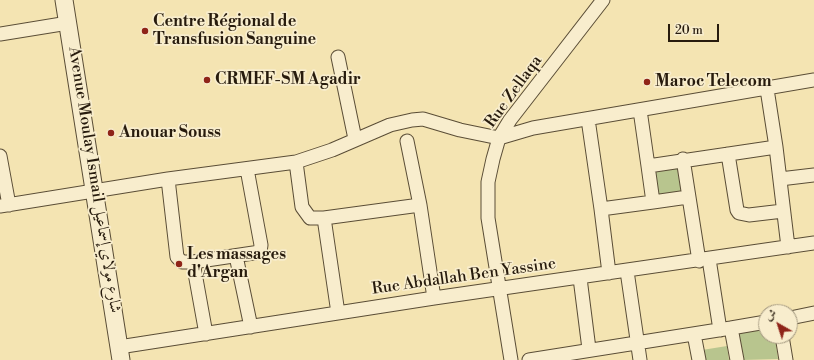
<!DOCTYPE html>
<html>
<head>
<meta charset="utf-8">
<style>
  body { margin:0 }
  #map { position:relative; width:814px; height:360px; overflow:hidden; background:#f4e4b2; font-family:"Libre Bodoni",Amiri,serif }
  canvas { display:block }
  .north { position:absolute; left:758px; top:304px; width:40px; height:40px; box-sizing:border-box; background:#f8edcd; border:1px solid #a49980; border-radius:50%; rotate:321deg; font-size:11px; font-weight:700; line-height:16px; text-align:center; color:#271b0d }
  .north::after { content:''; display:block; margin:auto; width:14px; height:18px; background:#8f2418; clip-path:polygon(50% 0,100% 100%,50% 72%,0 100%) }
  .scale { position:absolute; left:668px; top:24px; width:51px; height:18px; box-sizing:border-box; border:2px solid #271b0d; border-top:0; padding-left:5px; font-size:12px; line-height:14px; white-space:nowrap; color:#271b0d; -webkit-text-stroke:3px #f8edcd; paint-order:stroke }
</style>
</head>
<body>
<div id="map">
<canvas width="814" height="360"></canvas>
<div class="north">ش</div>
<div class="scale">20 m</div>
</div>
<script>
const c = document.querySelector('canvas').getContext('2d');
c.lineJoin = 'round';
function paint(path, color) { c.fillStyle = color; c.fill(path, 'evenodd'); }
const toPath = rows => new Path2D(rows.map(r => 'M' + r).join(''));
function stroke(path, color, width, dash) { c.strokeStyle = color; c.lineWidth = width; c.lineCap = dash ? 'butt' : 'round'; c.setLineDash(dash || []); c.stroke(path); }
function label(font, color, halo, rows, align = 'center') {
  c.font = font + ' "Libre Bodoni",Amiri,serif'; c.lineWidth = 3.5; c.setLineDash([]); c.textBaseline = 'middle'; c.strokeStyle = halo; c.fillStyle = color; for (const [text, x, y, turn = 0] of rows) {
    c.save(); c.translate(x, y); c.rotate((+turn || 0) * Math.PI / 180); c.textAlign = isNaN(turn) ? turn : align; if (halo) c.strokeText(text, 0, 0); c.fillText(text, 0, 0); c.restore();
  }
}
const green = toPath([
  [677,165,681,192,657,196,652,169],
  [766,329,766,336,775,336,778,359,742,360,739,332],
  [727,346,729,360,704,360,702,350]
]);
const minor = toPath([
  [0,34,68,23],
  [338,57,355,139],
  [767,89,776,147,788,247],
  [640,110,648,166],
  [588,119,601,209],
  [407,141,420,205,434,298],
  [728,154,737,210,739,213,749,215,783,211],
  [0,156,9,205],
  [683,159,699,261],
  [296,162,302,207,310,218,324,218,420,205],
  [168,179,177,257,182,262,193,262,260,252,261,245,247,169],
  [780,179,814,175],
  [653,202,688,197],
  [0,206,168,179,296,162,332,150,390,125,412,120,423,119,460,130,499,138,533,128,814,80],
  [324,218,338,313],
  [236,256,251,327],
  [709,259,720,330],
  [193,262,206,334],
  [627,271,640,360],
  [609,273,601,209,653,202,648,166,776,147],
  [580,278,589,349],
  [790,318,814,313],
  [731,328,766,322],
  [694,334,699,360],
  [782,336,786,360],
  [119,347,434,298,814,243],
  [511,360,488,218,488,182,493,159,499,138,510,120,603,0],
  [529,360,731,328,737,360]
]);
const tertiary = toPath([
  [64,0,121,360]
]);
const markers = [
  [145,31,4,"#8f2418"],
  [207,80,4,"#8f2418"],
  [647,82,4,"#8f2418"],
  [111,133,4,"#8f2418"],
  [179,264,4,"#8f2418"]
];
const poiNames = [
  ["Centre Régional de",153,22],
  ["Transfusion Sanguine",153,40],
  ["CRMEF-SM Agadir",215,80],
  ["Maroc Telecom",655,82],
  ["Anouar Souss",119,133],
  ["Les massages",187,255],
  ["d'Argan",187,273]
];
const streetNames = [
  ["Rue Zellaqa",514,92,-54],
  ["Avenue Moulay Ismail شارع مولاي إسماعيل",94,180,81],
  ["Rue Abdallah Ben Yassine",464,277,-8]
];
paint(green, '#b8c58e');
stroke(minor, '#5a4d36', 15);
stroke(tertiary, '#5a4d36', 19);
stroke(minor, '#f8edcd', 13);
stroke(tertiary, '#f8edcd', 17);
for (const [x, y, r, color] of markers) { const dot = new Path2D(); dot.arc(x, y, r, 0, 2 * Math.PI); c.fillStyle = color; c.fill(dot); stroke(dot, '#f8edcd', 1.5); }
label('bold 16px', '#271b0d', '#f8edcd', poiNames, 'left');
label('16px', '#271b0d', '#f8edcd', streetNames);
</script>
</body>
</html>
